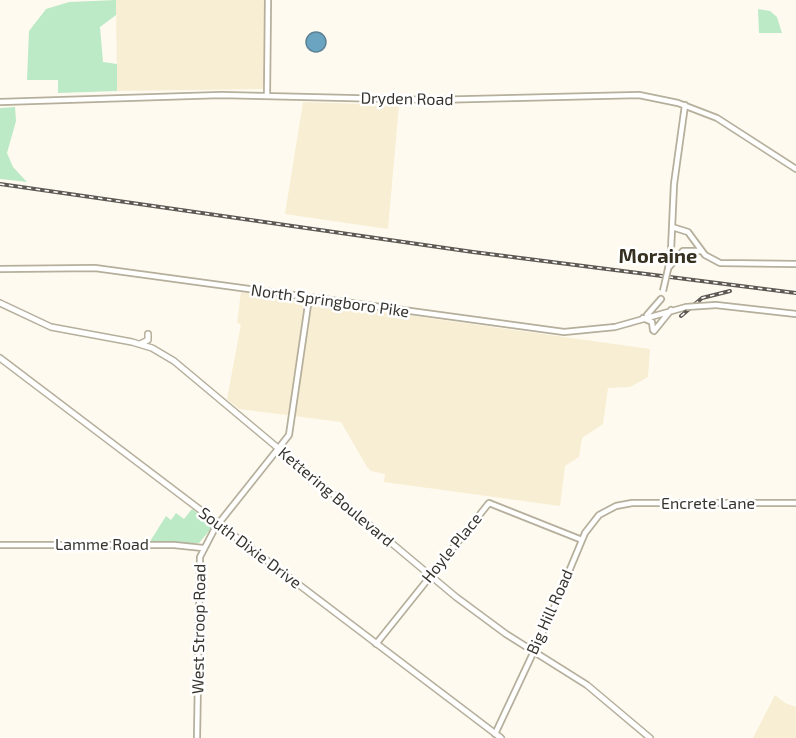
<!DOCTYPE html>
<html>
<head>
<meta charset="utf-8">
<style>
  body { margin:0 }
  canvas { display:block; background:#fffaef }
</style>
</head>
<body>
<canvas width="796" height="738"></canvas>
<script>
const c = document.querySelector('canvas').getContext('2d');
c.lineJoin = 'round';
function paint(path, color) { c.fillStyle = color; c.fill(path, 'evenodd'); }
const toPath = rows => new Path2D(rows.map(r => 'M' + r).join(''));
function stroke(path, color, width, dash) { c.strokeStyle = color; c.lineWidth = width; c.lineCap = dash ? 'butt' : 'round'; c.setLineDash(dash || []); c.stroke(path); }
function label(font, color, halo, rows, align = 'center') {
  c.font = font + ' "Exo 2",sans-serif'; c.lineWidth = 5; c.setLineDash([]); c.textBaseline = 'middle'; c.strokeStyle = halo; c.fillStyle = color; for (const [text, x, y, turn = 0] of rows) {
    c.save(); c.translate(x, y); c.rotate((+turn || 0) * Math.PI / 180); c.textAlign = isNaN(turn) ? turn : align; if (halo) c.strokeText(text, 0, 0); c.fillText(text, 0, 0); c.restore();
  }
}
const built = toPath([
  [116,0,264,0,264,89,117,91],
  [303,102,399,105,388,229,285,214],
  [241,292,650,349,648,377,630,387,608,388,603,424,582,438,579,457,565,466,560,506,384,482,385,474,371,471,367,467,341,422,239,409,227,399,241,324,237,323],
  [775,695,785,703,796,707,796,738,753,738]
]);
const green = toPath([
  [116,0,116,15,100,27,103,62,117,64,117,91,58,93,58,80,27,80,29,31,46,9,69,2],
  [758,9,770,11,777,17,782,33,759,33],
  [15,107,16,121,7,153,13,167,27,182,0,179,0,108],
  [192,509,214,525,199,543,149,543,166,516,171,520,176,513,184,519]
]);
const water = toPath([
  '306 42a10 10 0 1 1 20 0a10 10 0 1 1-20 0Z'
]);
const secondary = toPath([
  [267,96,268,0],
  [0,102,221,95,431,100,639,95,678,103,717,118,796,169],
  [672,227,688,232,705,255,720,263,796,264],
  [669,267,683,251,701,251],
  [0,269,95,268,564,332,615,327,686,307],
  [668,269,671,250,674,184,685,105],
  [716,305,796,314],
  [647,315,661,299],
  [643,318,652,322,653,330],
  [654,331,671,310],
  [0,545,174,545,203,548],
  [376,644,489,503,582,540],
  [495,734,550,617,585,533,599,515,616,506,632,503,796,503],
  [197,738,200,557,215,528,289,435,309,298]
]);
const primary = toPath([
  [0,303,51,327,132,342,152,348,174,361,456,597,506,634,587,685,650,738],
  [140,344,148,340,148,334],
  [0,358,501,738]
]);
const rail = toPath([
  [0,184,473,252,796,293],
  [681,316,702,298,730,291]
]);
const secondaryBridge = toPath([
  [663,291,668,269],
  [686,307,716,305]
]);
const streetNames = [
  ["Dryden Road",407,99,1],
  ["North Springboro Pike",330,301,8],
  ["Kettering Boulevard",336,497,40],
  ["Encrete Lane",708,504],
  ["Lamme Road",102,545],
  ["South Dixie Drive",250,548,37],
  ["Hoyle Place",452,548,-51],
  ["Big Hill Road",550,612,-66],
  ["West Stroop Road",199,629,-89]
];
const quarterNames = [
  ["Moraine",658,256]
];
paint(built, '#f8eed3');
paint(green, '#bceac7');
paint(water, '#6ba4c1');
stroke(water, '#5b8295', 1.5);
stroke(secondary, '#b5af9c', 8);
stroke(primary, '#b5af9c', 8);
stroke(secondary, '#fff', 4.5);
stroke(primary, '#fff', 5);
stroke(rail, '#5e5a53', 4);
stroke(rail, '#fff', 1.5, [4.5]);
stroke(secondaryBridge, '#b5af9c', 8, []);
stroke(secondaryBridge, '#fff', 4.5);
label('16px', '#37342d', '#fff', streetNames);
label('bold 20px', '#363021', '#fff', quarterNames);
</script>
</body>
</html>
